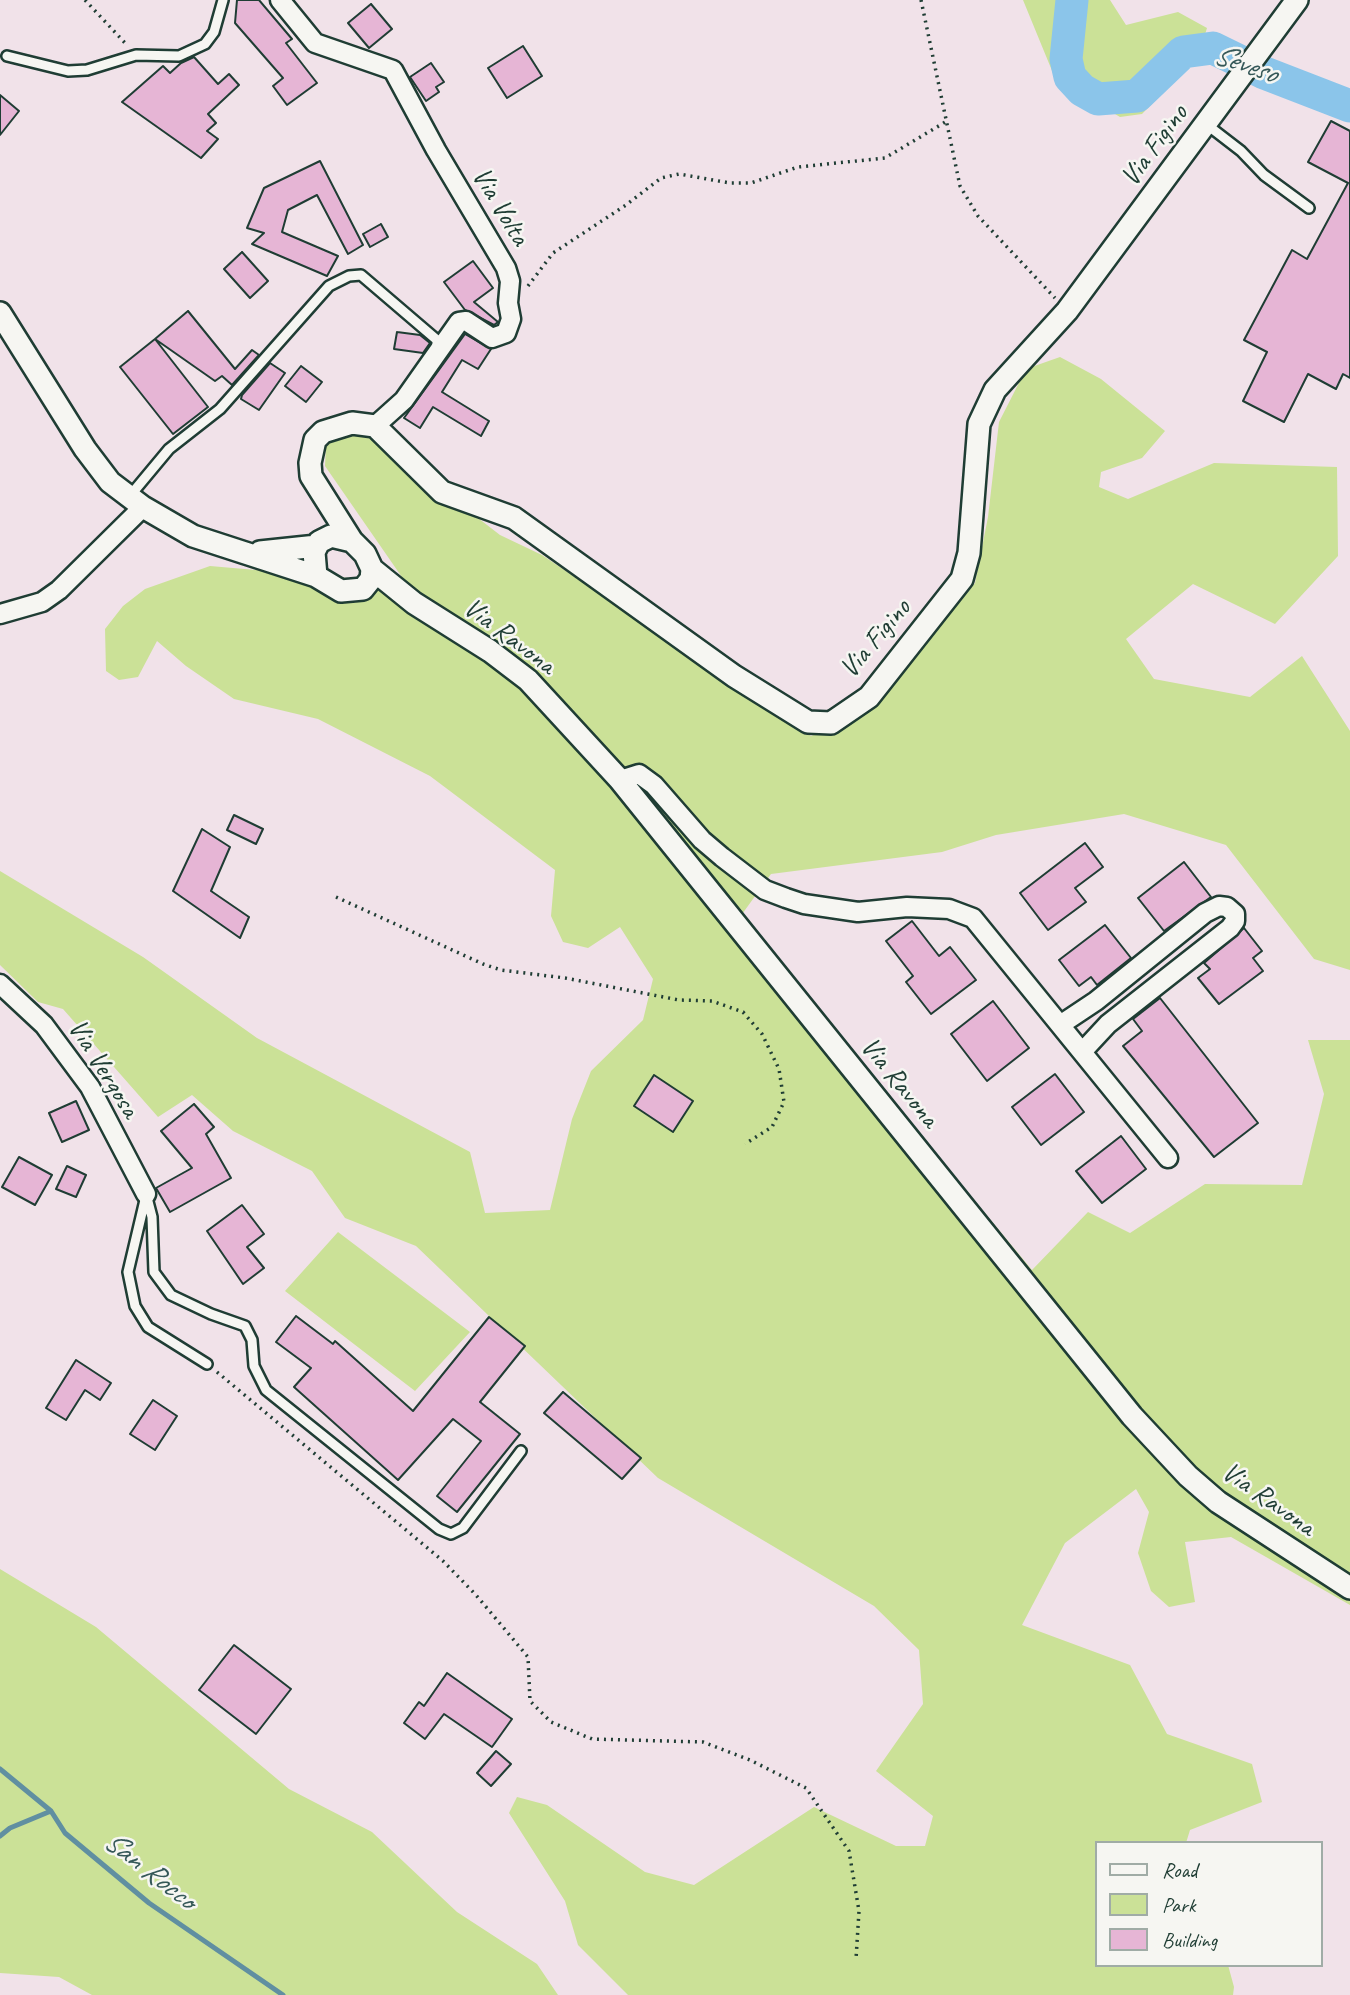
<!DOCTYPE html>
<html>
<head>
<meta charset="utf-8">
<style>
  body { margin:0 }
  #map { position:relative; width:1350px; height:1995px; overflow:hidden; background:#f1e2e9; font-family:Caveat,sans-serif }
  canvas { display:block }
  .legend { position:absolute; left:1095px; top:1841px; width:228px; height:126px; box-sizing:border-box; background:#f6f6f2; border:2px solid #a0aca6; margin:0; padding:9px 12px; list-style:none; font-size:21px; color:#1f3d34 }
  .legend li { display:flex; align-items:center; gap:14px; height:35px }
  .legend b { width:35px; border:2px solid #a0aca6 }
</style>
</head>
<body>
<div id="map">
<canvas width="1350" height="1995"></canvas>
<ul class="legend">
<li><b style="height:9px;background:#f6f6f2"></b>Road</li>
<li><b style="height:19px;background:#cbe197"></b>Park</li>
<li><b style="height:19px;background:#e6b5d5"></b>Building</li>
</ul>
</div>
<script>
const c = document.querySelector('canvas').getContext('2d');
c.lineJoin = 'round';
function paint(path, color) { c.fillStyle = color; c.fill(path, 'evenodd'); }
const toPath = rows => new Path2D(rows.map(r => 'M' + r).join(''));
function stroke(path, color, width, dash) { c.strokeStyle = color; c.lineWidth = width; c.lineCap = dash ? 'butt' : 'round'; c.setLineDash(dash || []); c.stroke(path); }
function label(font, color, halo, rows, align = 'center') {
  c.font = font + ' Caveat,sans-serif'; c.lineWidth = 5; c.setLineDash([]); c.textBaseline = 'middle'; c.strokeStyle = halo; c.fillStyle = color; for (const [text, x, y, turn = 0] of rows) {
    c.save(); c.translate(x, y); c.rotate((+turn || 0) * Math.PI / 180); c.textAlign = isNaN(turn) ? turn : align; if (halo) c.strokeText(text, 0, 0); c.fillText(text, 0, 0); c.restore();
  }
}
const green = toPath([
  [1023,0,1110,0,1126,25,1178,12,1207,28,1198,57,1142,114,1120,117,1055,78],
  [1060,357,1101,379,1165,431,1142,458,1101,472,1099,487,1128,499,1214,463,1337,467,1338,556,1275,624,1193,584,1126,639,1154,679,1250,697,1302,656,1350,731,1350,970,1314,959,1226,845,1124,814,996,835,942,852,771,874,740,917,1032,1270,1088,1212,1130,1233,1205,1184,1302,1185,1324,1094,1308,1040,1350,1040,1350,1605,1231,1537,1185,1542,1195,1602,1169,1607,1151,1591,1138,1553,1149,1512,1136,1489,1065,1543,1022,1625,1130,1665,1167,1734,1252,1764,1262,1802,1190,1830,1186,1843,1096,1843,1096,1965,1228,1965,1234,1987,1233,1995,628,1995,578,1945,565,1901,509,1813,517,1797,547,1805,645,1872,694,1885,814,1807,896,1846,925,1846,933,1816,876,1771,923,1704,919,1650,874,1606,658,1478,416,1246,345,1218,312,1171,233,1131,192,1095,158,1117,63,1009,38,1002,0,965,0,871,143,957,257,1038,470,1152,485,1213,550,1210,572,1119,591,1071,643,1020,653,979,620,927,588,948,563,942,551,916,555,870,430,776,318,719,234,699,186,666,157,641,138,677,119,680,106,671,105,629,123,606,145,589,210,566,406,583,325,466,326,444,352,434,373,437,500,535,542,555,811,736,872,709,975,583,988,517,999,422,1026,369],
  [338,1232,470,1332,415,1391,285,1291],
  [0,1569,96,1627,289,1789,372,1832,457,1912,537,1964,558,1995,92,1995,59,1977,0,1973]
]);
const stream = toPath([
  [0,1769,51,1811,65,1833,149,1903,283,1995],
  [0,1836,10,1828,51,1811]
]);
const river = toPath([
  [1072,0,1066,59,1070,77,1082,90,1098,99,1137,96,1183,52,1213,48,1262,72,1350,106]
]);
const building = toPath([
  [237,0,259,0,292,39,286,43,317,83,287,105,273,86,283,78,235,23,237,0],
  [371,4,392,29,369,48,348,23,371,4],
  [523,46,542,76,507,98,488,68,523,46],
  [194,57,218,84,229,74,239,85,208,114,216,123,207,131,218,139,201,158,122,102,163,66,170,73,181,63,194,57],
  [431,63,444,82,436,87,439,92,426,101,410,77,431,63],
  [0,95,19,111,0,135,0,95],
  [1331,121,1350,131,1350,378,1343,374,1336,389,1308,374,1284,422,1243,401,1267,352,1244,340,1292,250,1307,259,1348,183,1308,162,1331,121],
  [320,161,363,245,348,254,317,195,288,210,282,232,338,256,327,276,252,244,264,233,247,228,264,188,320,161],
  [381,224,388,237,370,247,363,234,381,224],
  [242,252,268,281,250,298,224,269,242,252],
  [473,261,493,288,474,302,498,322,494,325,465,310,444,282,473,261],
  [188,311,235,369,252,350,259,355,232,385,222,376,215,381,155,339,188,311],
  [397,332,420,335,430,343,423,353,394,349,397,332],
  [465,334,491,349,478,369,462,360,442,392,489,421,481,436,433,407,420,428,404,418,465,334],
  [155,339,208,407,173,434,120,367,155,339],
  [270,363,285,373,259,410,241,399,242,395,270,363],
  [301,366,322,382,306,402,285,386,301,366],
  [234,815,263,829,256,844,227,830,234,815],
  [202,829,230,847,211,891,249,917,240,938,173,891,202,829],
  [1085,843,1103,867,1075,888,1086,902,1048,930,1020,893,1085,843],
  [1184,862,1211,897,1164,931,1138,898,1184,862],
  [912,921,939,956,950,947,976,980,931,1014,906,982,913,976,886,941,912,921],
  [1105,925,1131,958,1097,985,1091,977,1079,986,1059,960,1105,925],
  [1244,928,1262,951,1253,958,1263,971,1219,1004,1198,978,1210,969,1204,963,1244,928],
  [1160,998,1258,1123,1214,1157,1123,1046,1142,1031,1133,1019,1160,998],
  [993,1001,1029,1048,987,1081,951,1034,993,1001],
  [1055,1074,1084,1112,1041,1145,1012,1107,1055,1074],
  [654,1075,693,1101,673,1132,634,1106,654,1075],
  [76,1101,89,1130,62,1142,49,1113,76,1101],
  [194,1104,214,1127,206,1134,231,1178,170,1212,156,1188,192,1168,161,1131,194,1104],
  [1121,1136,1146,1169,1102,1203,1076,1171,1121,1136],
  [19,1157,52,1175,35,1205,2,1187,19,1157],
  [67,1166,86,1175,76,1197,56,1189,67,1166],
  [242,1205,264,1234,247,1247,264,1268,243,1284,207,1231,242,1205],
  [296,1316,333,1344,335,1341,413,1411,489,1317,525,1346,480,1402,520,1434,457,1512,437,1496,481,1441,453,1419,398,1480,294,1387,311,1368,276,1342,296,1316],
  [76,1360,111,1383,100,1400,85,1390,66,1420,46,1408,76,1360],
  [563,1392,641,1458,622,1479,544,1413,563,1392],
  [153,1400,177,1416,155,1450,130,1434,153,1400],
  [234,1645,291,1689,256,1734,199,1690,234,1645],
  [447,1673,512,1719,492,1747,444,1714,425,1739,404,1723,419,1702,424,1706,447,1673],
  [496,1751,511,1764,491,1786,477,1773,496,1751]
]);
const path = toPath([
  [85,0,126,44],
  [921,0,960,186,978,216,1055,298],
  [528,286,553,253,626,205,661,178,679,174,730,183,751,183,798,167,885,158,947,121],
  [336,897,483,964,501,970,565,978,679,1000,712,1001,743,1012,762,1034,779,1069,784,1102,772,1127,745,1144],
  [217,1372,443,1561,476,1595,528,1657,530,1701,551,1722,592,1739,703,1742,750,1760,806,1788,849,1851,859,1911,856,1959]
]);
const service = toPath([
  [7,56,68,71,87,70,136,55,179,56,205,44,214,32,223,0],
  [1206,124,1241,151,1264,175,1309,208],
  [129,497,169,449,220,409,329,286,349,276,361,275,437,340,437,351],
  [146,1194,152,1217,154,1272,171,1295,211,1314,245,1326,252,1340,254,1366,266,1390,439,1529,451,1534,463,1528,521,1451],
  [145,1200,128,1272,135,1306,148,1327,207,1364]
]);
const minor = toPath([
  [280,0,315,43,393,70,436,150,506,268,510,281,508,303,511,319,506,333,492,338,466,321,459,322,404,400,375,426],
  [0,614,42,602,59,590,143,507],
  [620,780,639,774,654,785,702,840,722,857,765,890,786,898,804,904,858,912,907,907,949,909,973,918,1168,1158],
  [0,984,44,1025,90,1087,146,1194],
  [1060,1025,1096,1001,1205,913,1219,906,1227,907,1235,914,1235,921,1230,928,1108,1024,1082,1052]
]);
const tertiary = toPath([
  [0,313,85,449,110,482,143,507,193,536,316,576],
  [331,536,352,541,365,554,372,569,371,579,363,589,341,591,316,576,314,552,319,542,331,536],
  [352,541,311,476,310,463,315,440,323,432,352,423,375,426,442,492,514,518,734,676,808,722,831,723,869,697,962,579,969,553,979,424,995,390,1067,311,1297,0],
  [260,552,317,546],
  [372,569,414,603,490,651,528,680,620,780,1132,1416,1188,1476,1218,1502,1350,1588]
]);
const streetNames = [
  ["Via Figino",1155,146,-54],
  ["Via Volta",500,207,59],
  ["Via Ravona",509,637,37],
  ["Via Figino",876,639,-50],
  ["Via Vergosa",103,1069,58],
  ["Via Ravona",899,1083,51],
  ["Via Ravona",1268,1500,35]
];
const waterNames = [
  ["Seveso",1245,65,19],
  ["San Rocco",149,1871,38]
];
paint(green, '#cbe197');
stroke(stream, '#608fa1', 5);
stroke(river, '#8bc5ea', 33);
paint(building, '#e6b5d5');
stroke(building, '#1f3d34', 2);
stroke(service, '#1f3d34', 14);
stroke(minor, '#1f3d34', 23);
stroke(tertiary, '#1f3d34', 26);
stroke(path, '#1f3d34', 3.5, [2, 5]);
stroke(service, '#f6f6f2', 9);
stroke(minor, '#f6f6f2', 18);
stroke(tertiary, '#f6f6f2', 21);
label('28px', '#1f3d34', '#f6f6f2', streetNames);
label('italic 30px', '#355858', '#f6f6f2', waterNames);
</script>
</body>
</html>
